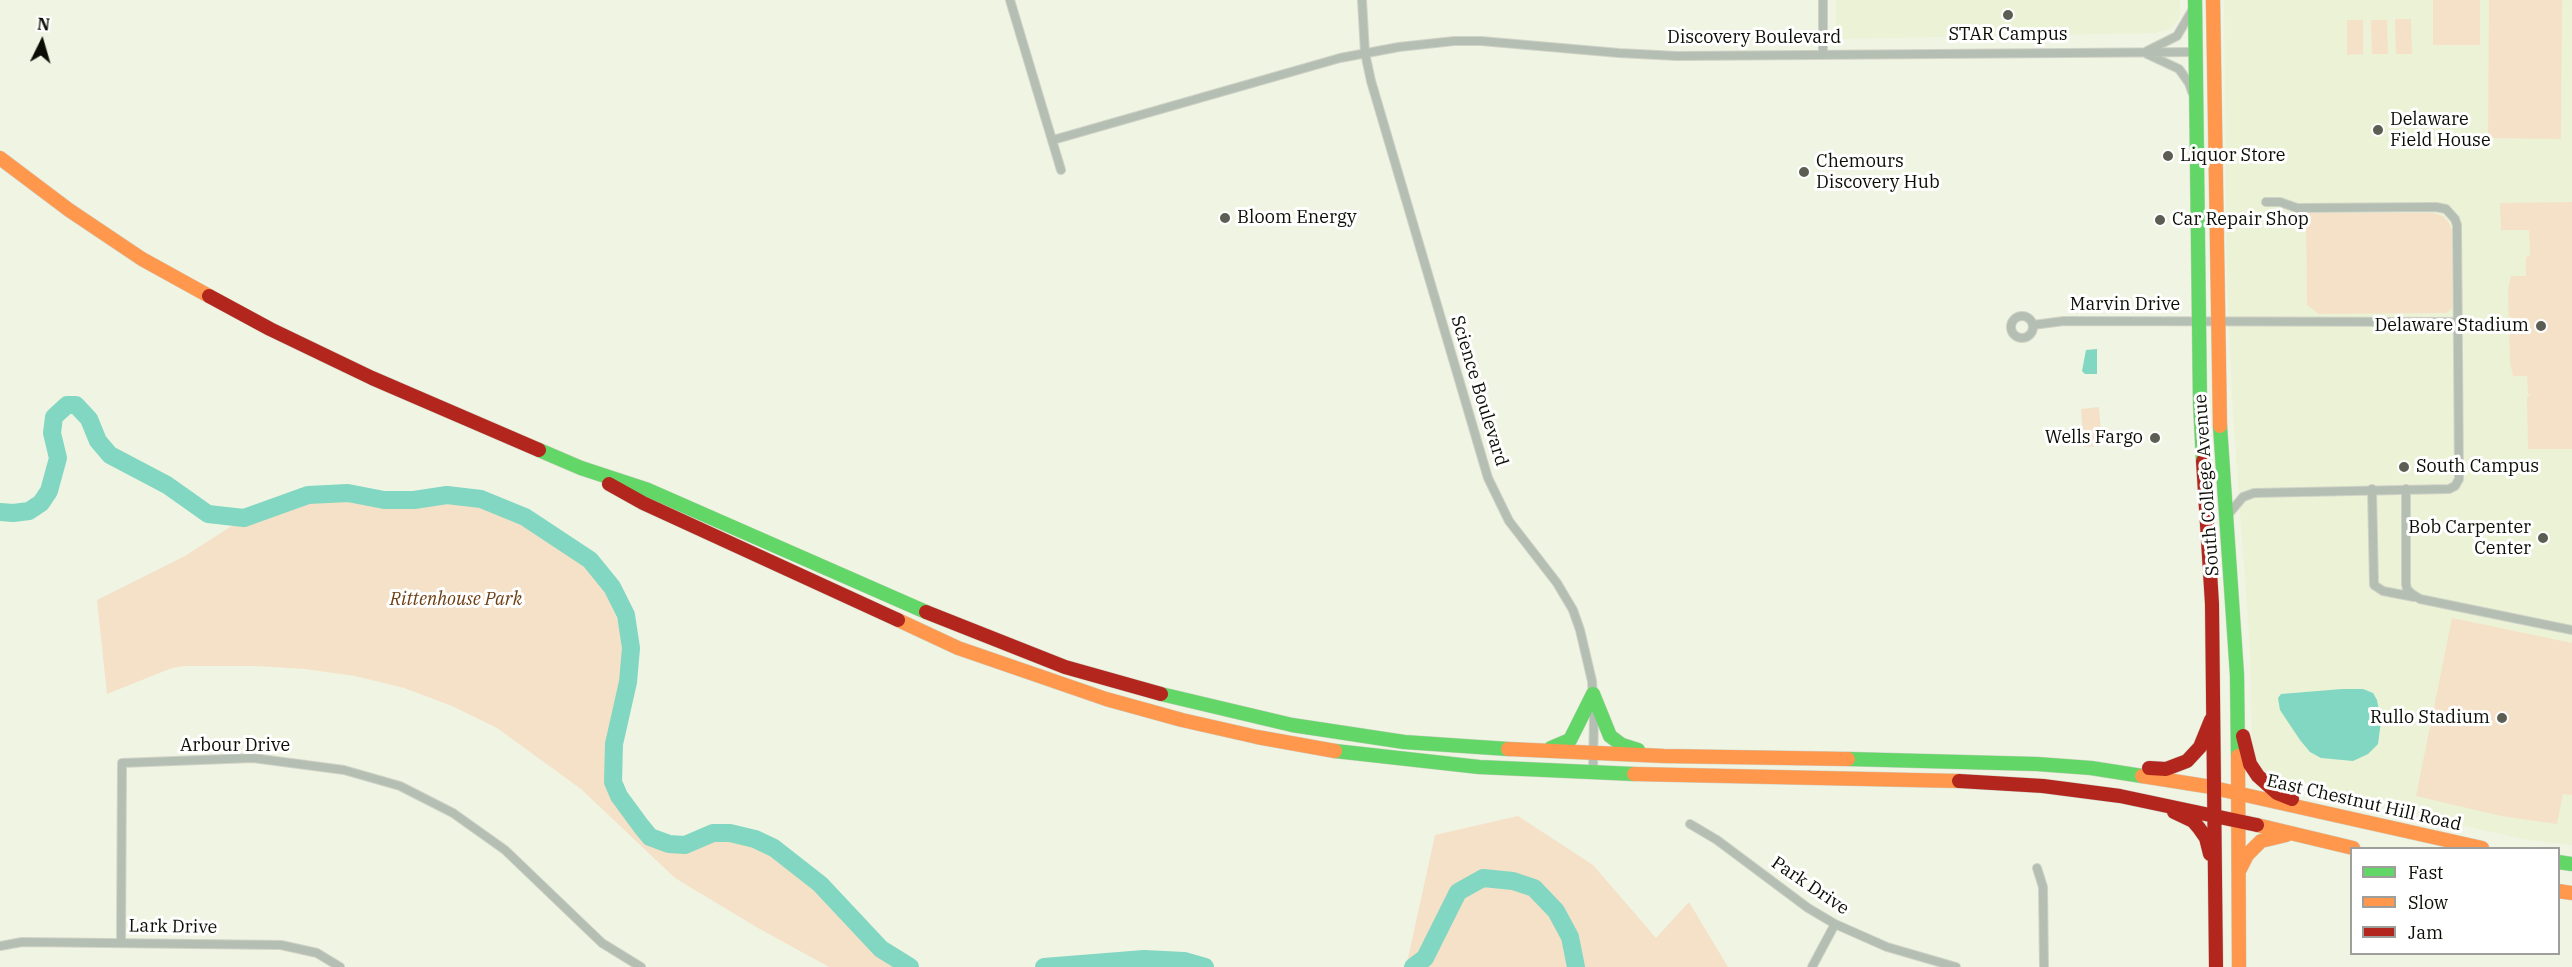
<!DOCTYPE html>
<html>
<head>
<meta charset="utf-8">
<style>
  body { margin:0 }
  #map { position:relative; width:2572px; height:967px; overflow:hidden; background:#f0f4e3; font-family:"IBM Plex Serif",serif }
  canvas { display:block }
  .legend { position:absolute; left:2350px; top:847px; width:210px; height:108px; box-sizing:border-box; background:#fff; border:2px solid #9e9f9b; margin:0; padding:8px 10px; list-style:none; font-size:18px; color:#0c0e05 }
  .legend li { display:flex; align-items:center; gap:12px; height:30px }
  .legend b { width:30px; border:2px solid #9e9f9b }
  .north { position:absolute; left:12px; top:12px; width:60px; height:60px; -webkit-text-stroke:4px #fff; paint-order:stroke; rotate:5deg; font-size:16px; font-weight:700; line-height:24px; text-align:center; color:#0c0e05 }
  .north::after { content:''; display:block; margin:auto; width:21px; height:27px; background:#0c0e05; clip-path:polygon(50% 0,100% 100%,50% 72%,0 100%) }
</style>
</head>
<body>
<div id="map">
<canvas width="2572" height="967"></canvas>
<ul class="legend">
<li><b style="height:8px;background:#63d668"></b>Fast</li>
<li><b style="height:8px;background:#ff974d"></b>Slow</li>
<li><b style="height:8px;background:#b3261e"></b>Jam</li>
</ul>
<div class="north">N</div>
</div>
<script>
const c = document.querySelector('canvas').getContext('2d');
c.lineJoin = 'round';
function paint(path, color) { c.fillStyle = color; c.fill(path, 'evenodd'); }
const toPath = rows => new Path2D(rows.map(r => 'M' + r).join(''));
function stroke(path, color, width, dash) { c.strokeStyle = color; c.lineWidth = width; c.lineCap = dash ? 'butt' : 'round'; c.setLineDash(dash || []); c.stroke(path); }
function label(font, color, halo, rows, align = 'center') {
  c.font = font + ' "IBM Plex Serif",serif'; c.lineWidth = 6; c.setLineDash([]); c.textBaseline = 'middle'; c.strokeStyle = halo; c.fillStyle = color; for (const [text, x, y, turn = 0] of rows) {
    c.save(); c.translate(x, y); c.rotate((+turn || 0) * Math.PI / 180); c.textAlign = isNaN(turn) ? turn : align; if (halo) c.strokeText(text, 0, 0); c.fillText(text, 0, 0); c.restore();
  }
}
const built = toPath([
  [1836,0,2180,0,2180,10,2178,20,2170,29,2156,33,1836,39],
  [2224,0,2572,0,2572,845,2522,839,2290,786,2264,771,2255,757,2252,746,2250,650,2233,413,2227,291]
]);
const green = toPath([
  [2433,0,2480,0,2480,45,2433,45],
  [2489,0,2562,0,2561,139,2488,138],
  [2395,19,2411,19,2412,54,2396,54],
  [2347,20,2363,20,2363,54,2347,55],
  [2371,20,2387,20,2388,54,2372,54],
  [2572,202,2572,449,2528,449,2527,397,2531,395,2528,394,2527,376,2513,376,2510,362,2508,291,2511,276,2526,276,2526,257,2530,256,2529,230,2501,230,2500,203],
  [2306,213,2433,213,2443,216,2449,223,2452,231,2452,308,2446,313,2319,314,2307,305],
  [2099,407,2102,446,2084,447,2081,409],
  [348,493,384,500,481,499,590,560,631,648,628,682,614,744,613,782,619,796,641,826,650,837,669,844,685,845,713,833,730,833,755,839,774,848,820,884,881,949,910,967,829,967,758,928,675,878,581,789,497,728,452,706,404,688,355,676,305,669,256,666,185,666,172,668,107,694,97,600,185,556,244,518,308,495],
  [2452,618,2572,643,2572,795,2563,794,2557,824,2501,816,2416,796],
  [1518,816,1593,865,1656,938,1689,902,1728,967,1406,967,1435,835],
  [1144,959,1184,961,1205,967,1044,967]
]);
const water = toPath([
  [2097,349,2097,374,2085,374,2082,371,2086,350],
  [2342,689,2363,689,2373,693,2377,700,2381,721,2378,744,2368,754,2353,761,2321,758,2310,752,2300,740,2280,710,2278,698,2281,694]
]);
const river = toPath([
  [0,512,13,513,29,511,41,503,49,491,58,458,52,433,54,417,67,405,76,405,89,419,98,441,110,455,167,485,208,514,244,518,308,495,348,493,384,500,414,500,447,495,481,499,525,517,590,560,612,587,626,615,631,648,628,682,614,744,613,782,619,796,641,826,650,837,669,844,685,845,713,833,730,833,755,839,774,848,820,884,881,949,910,967],
  [1044,967,1144,959,1184,961,1205,967],
  [1413,967,1425,958,1458,892,1483,878,1513,881,1534,888,1556,911,1570,937,1576,967]
]);
const street = toPath([
  [1010,0,1061,170],
  [1362,0,1365,53,1371,81,1488,478,1509,521,1557,583,1573,610,1580,630,1592,681,1594,714,1593,773],
  [1823,0,1823,55],
  [2147,51,2177,36,2193,9],
  [2147,54,2179,69,2189,83,2192,92],
  [1053,140,1340,58,1399,47,1454,41,1481,41,1619,53,1677,56,2196,52],
  '2011 327a11 11 0 1 1 22 0a11 11 0 1 1-22 0Z',
  [2033,325,2064,321,2457,322],
  [2372,489,2374,585,2383,591,2414,597],
  [2406,489,2406,584,2407,589,2412,594,2420,599,2572,630],
  [2226,517,2243,497,2254,493,2449,489,2455,486,2459,479,2457,225,2455,219,2446,209,2436,207,2297,208,2280,202,2266,202],
  [1690,824,1717,840,1808,908,1835,924,1887,947,1956,967],
  [2037,868,2043,887,2044,967],
  [121,942,122,763,253,758,344,770,400,786,453,813,505,850,602,943,641,967],
  [0,946,22,942,281,945,317,953,340,967],
  [1812,967,1835,924]
]);
const fast = toPath([
  [2195,0,2200,403,2203,461],
  [2220,426,2237,675,2238,756],
  [539,450,581,468,648,490,926,612],
  [1161,694,1292,725,1404,742,1508,749],
  [1593,694,1610,736,1622,745,1638,750],
  [1551,748,1570,740,1593,694],
  [1335,751,1479,767,1634,774],
  [1848,759,2037,764,2091,768,2142,776],
  [2558,862,2572,864]
]);
const slow = toPath([
  [2213,0,2220,426],
  [0,158,69,210,142,259,209,296],
  [898,620,958,648,1106,699,1182,720,1257,737,1335,751],
  [1508,749,1664,756,1848,759],
  [2238,756,2239,967],
  [1634,774,1959,781],
  [2142,776,2205,786,2482,848],
  [2257,825,2353,848],
  [2240,869,2247,855,2261,841,2286,835],
  [2558,891,2572,893]
]);
const jam = toPath([
  [209,296,270,329,372,378,539,450],
  [2203,461,2212,604,2216,967],
  [609,484,643,503,898,620],
  [926,612,1065,667,1161,694],
  [2243,736,2250,764,2258,776,2277,793,2292,799],
  [2149,768,2166,769,2187,761,2200,747,2211,720],
  [1959,781,2043,786,2120,796,2257,825],
  [2174,812,2193,821,2199,828,2206,838,2210,854]
]);
const markers = [
  [2008,15,6,"#5c5e53"],
  [2378,130,6,"#5c5e53"],
  [2168,156,6,"#5c5e53"],
  [1804,172,6,"#5c5e53"],
  [1225,218,6,"#5c5e53"],
  [2160,220,6,"#5c5e53"],
  [2541,326,6,"#5c5e53"],
  [2155,438,6,"#5c5e53"],
  [2404,467,6,"#5c5e53"],
  [2543,538,6,"#5c5e53"],
  [2502,718,6,"#5c5e53"]
];
const poiNames = [
  ["STAR Campus",2008,35,"center"],
  ["Delaware",2390,120],
  ["Field House",2390,141],
  ["Liquor Store",2180,156],
  ["Chemours",1816,162],
  ["Discovery Hub",1816,183],
  ["Bloom Energy",1237,218],
  ["Car Repair Shop",2172,220],
  ["Delaware Stadium",2529,326,"right"],
  ["Wells Fargo",2143,438,"right"],
  ["South Campus",2416,467],
  ["Bob Carpenter",2531,528,"right"],
  ["Center",2531,549,"right"],
  ["Rullo Stadium",2490,718,"right"]
];
const streetNames = [
  ["Discovery Boulevard",1754,38],
  ["Marvin Drive",2125,305],
  ["Science Boulevard",1479,391,73],
  ["South College Avenue",2207,485,-94],
  ["Arbour Drive",235,746],
  ["East Chestnut Hill Road",2364,803,13],
  ["Park Drive",1810,886,34],
  ["Lark Drive",173,927,1]
];
const parkNames = [
  ["Rittenhouse Park",456,600]
];
paint(built, '#ecf2d6');
paint(green, '#f5e1c8');
paint(water, '#81d7c1');
stroke(river, '#81d7c1', 18);
stroke(street, '#cfd2c6', 10);
stroke(fast, '#cfd2c6', 15);
stroke(slow, '#cfd2c6', 15);
stroke(jam, '#cfd2c6', 15);
stroke(street, '#b4beb3', 8);
stroke(fast, '#63d668', 14);
stroke(slow, '#ff974d', 14);
stroke(jam, '#b3261e', 14);
for (const [x, y, r, color] of markers) { const dot = new Path2D(); dot.arc(x, y, r, 0, 2 * Math.PI); c.fillStyle = color; c.fill(dot); stroke(dot, '#fff', 2); }
label('18px', '#0c0e05', '#fff', poiNames, 'left');
label('18px', '#0c0e05', '#fff', streetNames);
label('italic 18px', '#6d3e11', '#fff', parkNames);
</script>
</body>
</html>
